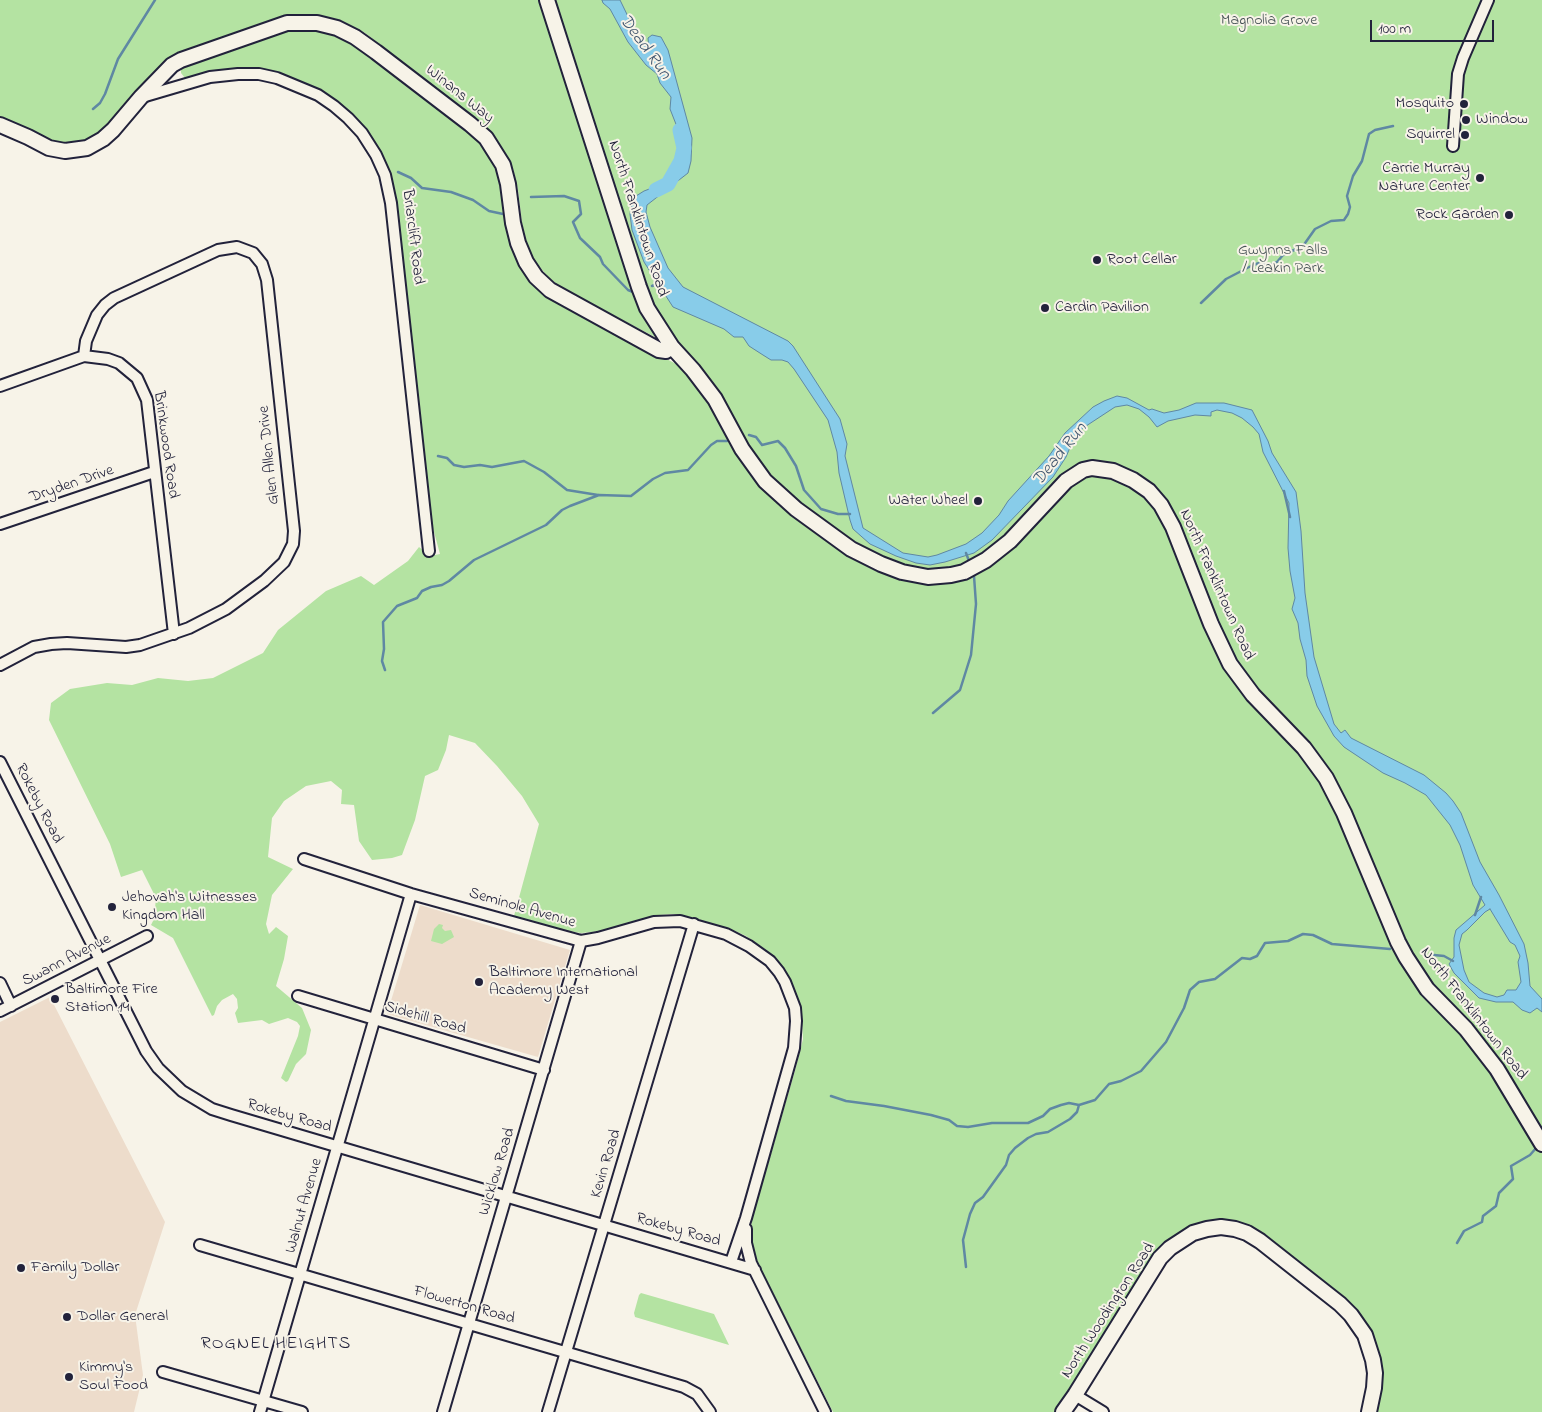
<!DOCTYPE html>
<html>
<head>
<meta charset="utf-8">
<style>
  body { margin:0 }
  #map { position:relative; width:1542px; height:1412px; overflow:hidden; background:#f7f3e8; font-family:"Indie Flower",sans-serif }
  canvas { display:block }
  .scale { position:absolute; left:1370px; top:20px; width:124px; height:22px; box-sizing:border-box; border:2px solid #22223b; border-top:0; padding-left:6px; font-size:15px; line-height:18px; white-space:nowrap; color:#22223b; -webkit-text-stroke:4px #f7f3e8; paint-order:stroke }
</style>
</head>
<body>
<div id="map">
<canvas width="1542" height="1412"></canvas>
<div class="scale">100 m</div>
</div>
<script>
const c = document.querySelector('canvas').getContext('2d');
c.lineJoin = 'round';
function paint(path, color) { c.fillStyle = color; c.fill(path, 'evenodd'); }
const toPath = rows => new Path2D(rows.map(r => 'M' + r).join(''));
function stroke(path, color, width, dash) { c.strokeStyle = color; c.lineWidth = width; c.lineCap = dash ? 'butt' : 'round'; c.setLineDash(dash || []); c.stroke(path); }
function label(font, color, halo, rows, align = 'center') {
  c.font = font + ' "Indie Flower",sans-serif'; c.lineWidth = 4; c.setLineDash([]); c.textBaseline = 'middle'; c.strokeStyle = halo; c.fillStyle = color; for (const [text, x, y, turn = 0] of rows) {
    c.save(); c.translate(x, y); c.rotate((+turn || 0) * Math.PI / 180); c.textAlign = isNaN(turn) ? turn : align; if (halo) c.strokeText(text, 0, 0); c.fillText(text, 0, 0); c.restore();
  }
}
const built = toPath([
  [420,905,570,950,538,1057,387,1014],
  [50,997,165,1222,135,1315,143,1375,134,1412,0,1412,0,1022]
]);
const green = toPath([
  [0,0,543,0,658,338,655,337,563,289,548,277,535,261,527,245,522,223,518,190,513,169,499,144,476,119,365,33,337,19,307,15,281,17,180,52,152,73,103,133,88,141,72,144,56,142,0,116],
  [554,0,1542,0,1542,1134,1428,981,1401,936,1360,834,1233,659,1222,638,1179,526,1163,496,1151,484,1135,473,1109,462,1083,464,985,555,961,567,941,571,921,570,898,564,864,550,832,529,784,491,758,463,745,443,715,387,665,327,651,302],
  [296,28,318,29,347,39,472,133,487,148,495,162,503,182,509,228,562,304,678,365,700,383,738,450,861,558,953,578,1085,474,1120,477,1150,497,1162,513,1224,661,1322,777,1397,945,1488,1061,1542,1148,1542,1412,1374,1412,1373,1338,1365,1323,1355,1310,1256,1231,1195,1226,1172,1238,1156,1255,1063,1404,1056,1412,833,1412,758,1263,751,1242,750,1231,753,1216,796,1067,803,1039,801,1007,789,977,783,967,765,949,746,936,735,931,690,917,673,914,659,915,602,931,581,933,568,931,514,916,539,824,522,796,497,766,475,743,449,735,446,750,438,770,425,776,415,820,402,855,392,858,372,860,359,841,354,805,341,804,342,790,331,781,306,786,284,801,272,818,268,857,293,869,272,895,266,924,269,934,276,927,288,936,284,959,276,986,302,1008,311,1030,306,1054,296,1064,288,1081,286,1082,281,1078,298,1036,300,1026,297,1022,288,1018,269,1024,262,1020,238,1023,235,1013,238,1008,237,999,233,994,222,1000,217,1006,214,1015,212,1016,173,938,151,925,154,919,156,898,142,870,121,877,110,844,49,720,51,703,70,689,107,683,132,685,158,678,188,681,213,678,263,653,278,630,326,591,361,576,374,585,408,561,419,547,430,556,440,554,431,521,397,206,393,187,386,165,375,144,358,121,332,98,314,87,284,75,258,69,218,71,185,78,181,73,181,69,183,66,276,33],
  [439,924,443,925,442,928,445,931,451,930,454,937,442,944,431,941,434,929],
  [641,1293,714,1314,729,1345,635,1317,634,1313,639,1295]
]);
const water = toPath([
  [602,0,620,0,638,37,649,50,648,38,652,35,661,37,668,50,692,138,691,161,688,173,647,205,646,212,650,227,668,268,683,287,788,341,793,346,840,419,847,444,845,456,863,528,903,553,928,557,937,555,966,544,982,533,999,515,1008,501,1049,456,1065,433,1093,407,1104,401,1117,396,1127,398,1149,410,1152,409,1164,413,1179,410,1196,403,1224,403,1252,410,1268,441,1272,453,1296,492,1301,531,1305,593,1314,657,1334,724,1341,733,1345,730,1351,738,1424,775,1446,793,1453,801,1461,813,1480,862,1499,895,1524,944,1528,963,1530,986,1542,999,1542,1012,1537,1008,1530,1013,1522,1010,1513,1002,1496,1002,1479,998,1454,973,1449,964,1454,957,1454,938,1456,930,1485,905,1473,885,1460,845,1450,825,1426,795,1405,783,1383,773,1344,747,1334,736,1317,706,1307,676,1306,660,1300,639,1298,623,1292,609,1295,598,1290,571,1288,548,1289,503,1263,452,1259,434,1253,427,1242,418,1232,413,1217,410,1211,412,1211,416,1195,415,1168,421,1157,427,1149,417,1139,409,1127,405,1115,407,1083,428,1074,438,1066,457,1053,477,992,540,974,553,945,562,930,565,916,563,896,556,870,544,853,529,850,520,839,473,837,452,828,420,794,369,788,362,782,360,771,360,763,355,749,346,743,337,734,337,724,329,673,307,644,262,632,230,630,214,632,202,636,196,644,191,668,182,676,174,683,164,684,152,683,142,670,109,671,97,660,83,657,74,646,65,628,42,610,9,603,3,602,0],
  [1490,909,1510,942,1515,945,1520,956,1518,962,1521,982,1516,990,1507,990,1504,995,1497,997,1484,993,1469,982,1464,970,1459,945,1462,934,1467,930,1485,912,1490,909]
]);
const stream = toPath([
  [93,109,100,103,105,94,118,59,155,0],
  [398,172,411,178,422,188,451,192,473,200,489,211,503,214],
  [531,197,564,196,579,201,581,214,573,222,580,238,600,257,603,264,628,290,633,292],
  [652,286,659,283],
  [1201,303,1226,279,1251,266,1259,263,1270,265,1277,262,1283,255,1303,246,1315,229,1331,221,1344,220,1348,214,1350,207,1347,196,1353,176,1362,161,1369,134,1375,130,1393,126],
  [749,435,756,437,762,445,778,441,785,448,796,466,804,490,821,509,838,514,850,514],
  [438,456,447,458,454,465,464,467,480,465,492,467,524,461,544,472,567,490,598,495],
  [1284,491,1290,517],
  [966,553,969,561],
  [385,670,382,661,384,649,383,622,397,606,417,598,422,591,431,587,442,585,449,581,474,560,546,525,562,510,570,506,599,495,631,496,653,479,665,473,688,470,711,445,717,441,727,441],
  [933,713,960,690,971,655,976,604,974,576],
  [1475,915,1481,897],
  [1434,955,1444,956,1453,961],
  [831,1096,846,1101,884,1106,931,1115,949,1120,957,1126,968,1127,992,1123,1028,1123,1043,1116,1050,1109,1061,1105,1069,1103,1079,1105,1095,1100,1109,1084,1121,1081,1141,1071,1166,1042,1184,1008,1190,990,1199,982,1215,979,1242,958,1250,959,1257,956,1265,943,1288,941,1303,934,1313,935,1332,944,1390,949],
  [1457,1243,1464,1231,1482,1222,1483,1216,1496,1206,1499,1193,1513,1179,1511,1166,1530,1155,1537,1147],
  [966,1267,963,1240,970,1214,975,1203,983,1197,1006,1165,1009,1155,1015,1148,1028,1138,1036,1134,1048,1132,1070,1119,1077,1112,1079,1105]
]);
const river = toPath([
  [656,190,668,184,681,161,684,148,680,130]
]);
const street = toPath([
  [142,97,210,77,238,74,259,74,277,78,318,95,334,106,348,118,362,133,376,155,385,175,391,203,429,551],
  [1453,146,1458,74,1463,58,1488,0],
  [0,386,84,356,108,359,119,363,137,378,147,400,174,634],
  [0,524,154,472],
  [0,665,34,647,51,644,67,643,126,647,140,645,189,628,226,609,264,581,284,562,293,544,294,531,267,280,262,264,253,253,237,247,218,250,114,298,105,305,97,315,86,341,84,356],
  [0,762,146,1051,158,1068,182,1091,212,1109,231,1115,755,1270],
  [304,859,411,894,581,941,598,938,654,922,680,921,726,934,749,946,770,961,779,972,785,982,795,1008,796,1021,794,1048,746,1218,731,1262],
  [0,983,11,1006],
  [298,996,544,1070],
  [0,1011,147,936],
  [746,1229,746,1243,751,1263,825,1412],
  [200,1245,684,1387,697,1394,710,1412],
  [163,1372,302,1412],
  [1075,1395,1103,1412],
  [260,1412,411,894],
  [443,1412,581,941],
  [548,1412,694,924]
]);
const secondary = toPath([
  [547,0,639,287,647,308,672,347,693,370,715,399,742,449,765,481,796,509,851,549,881,564,902,572,928,577,951,575,964,572,986,560,1010,541,1066,481,1083,470,1092,468,1113,471,1133,480,1149,491,1161,505,1173,527,1211,624,1230,664,1253,695,1304,748,1326,778,1344,813,1398,942,1406,957,1427,989,1466,1029,1497,1069,1542,1144],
  [0,125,28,137,49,148,65,151,87,148,103,139,113,130,141,97,172,65,181,60,287,23,317,23,337,28,355,37,376,52,470,124,486,138,503,165,508,184,513,223,518,243,526,262,536,277,550,290,659,350,666,351,672,347],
  [1063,1412,1075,1395,1160,1258,1170,1248,1193,1233,1207,1229,1221,1227,1235,1229,1247,1233,1260,1241,1340,1304,1351,1315,1365,1335,1373,1360,1375,1373,1374,1388,1369,1412]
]);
const markers = [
  [1464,104,5,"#22223b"],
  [1466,120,5,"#22223b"],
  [1465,135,5,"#22223b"],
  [1480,178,5,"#22223b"],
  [1509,215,5,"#22223b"],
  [1097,260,5,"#22223b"],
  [1045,308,5,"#22223b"],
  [978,501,5,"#22223b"],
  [112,907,5,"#22223b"],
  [479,982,5,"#22223b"],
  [55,999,5,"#22223b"],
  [21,1268,5,"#22223b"],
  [67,1317,5,"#22223b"],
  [69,1377,5,"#22223b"]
];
const parkNames = [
  ["Magnolia Grove",1269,21],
  ["Gwynns Falls",1283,251],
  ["/ Leakin Park",1283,269]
];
const streetNames = [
  ["Winans Way",459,95,39],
  ["North Franklintown Road",637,219,72],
  ["Briarclift Road",412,237,83],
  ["Brinkwood Road",165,445,82],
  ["Glen Allen Drive",270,455,-96],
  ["Dryden Drive",72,485,-19],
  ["North Franklintown Road",1216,585,66],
  ["Rokeby Road",38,804,63],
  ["Seminole Avenue",522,909,16],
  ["Swann Avenue",67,961,-27],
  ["North Franklintown Road",1473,1014,52],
  ["Sidehill Road",425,1019,16],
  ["Rokeby Road",289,1117,16],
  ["Kevin Road",607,1164,-73],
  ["Wicklow Road",498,1172,-73],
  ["Walnut Avenue",305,1206,-74],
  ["Rokeby Road",678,1231,16],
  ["Flowerton Road",464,1306,16],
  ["North Woodington Road",1109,1311,-57]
];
const poiNames = [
  ["Mosquito",1454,104,"right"],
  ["Window",1476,120],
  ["Squirrel",1455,135,"right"],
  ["Carrie Murray",1470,169,"right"],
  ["Nature Center",1470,187,"right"],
  ["Rock Garden",1499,215,"right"],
  ["Root Cellar",1107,260],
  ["Cardin Pavilion",1055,308],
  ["Water Wheel",968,501,"right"],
  ["Jehovah's Witnesses",122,898],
  ["Kingdom Hall",122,916],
  ["Baltimore International",489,973],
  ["Academy West",489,991],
  ["Baltimore Fire",65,990],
  ["Station 14",65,1008],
  ["Family Dollar",31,1268],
  ["Dollar General",77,1317],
  ["Kimmy's",79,1368],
  ["Soul Food",79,1386]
];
const waterNames = [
  ["Dead Run",644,48,54],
  ["Dead Run",1061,455,-51]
];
const neighbourhoodNames = [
  ["ROGNEL HEIGHTS",276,1345]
];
paint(built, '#eddccb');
paint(green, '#b4e3a2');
paint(water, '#88cce9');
stroke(water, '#5f88a3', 1);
stroke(stream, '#5f88a3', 2.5);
stroke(river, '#88cce9', 15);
stroke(street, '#22223b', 14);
stroke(secondary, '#22223b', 18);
stroke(street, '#f7f3e8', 10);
stroke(secondary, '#f7f3e8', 14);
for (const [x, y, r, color] of markers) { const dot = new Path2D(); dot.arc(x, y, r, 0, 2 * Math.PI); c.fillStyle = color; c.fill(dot); stroke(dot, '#f7f3e8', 2); }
label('16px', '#465255', '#f7f3e8', parkNames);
label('16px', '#22223b', '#f7f3e8', streetNames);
label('16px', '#22223b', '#f7f3e8', poiNames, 'left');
label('italic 18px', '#41556f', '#f7f3e8', waterNames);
c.letterSpacing = '1px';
label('18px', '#22223b', '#f7f3e8', neighbourhoodNames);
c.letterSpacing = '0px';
</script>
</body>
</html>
